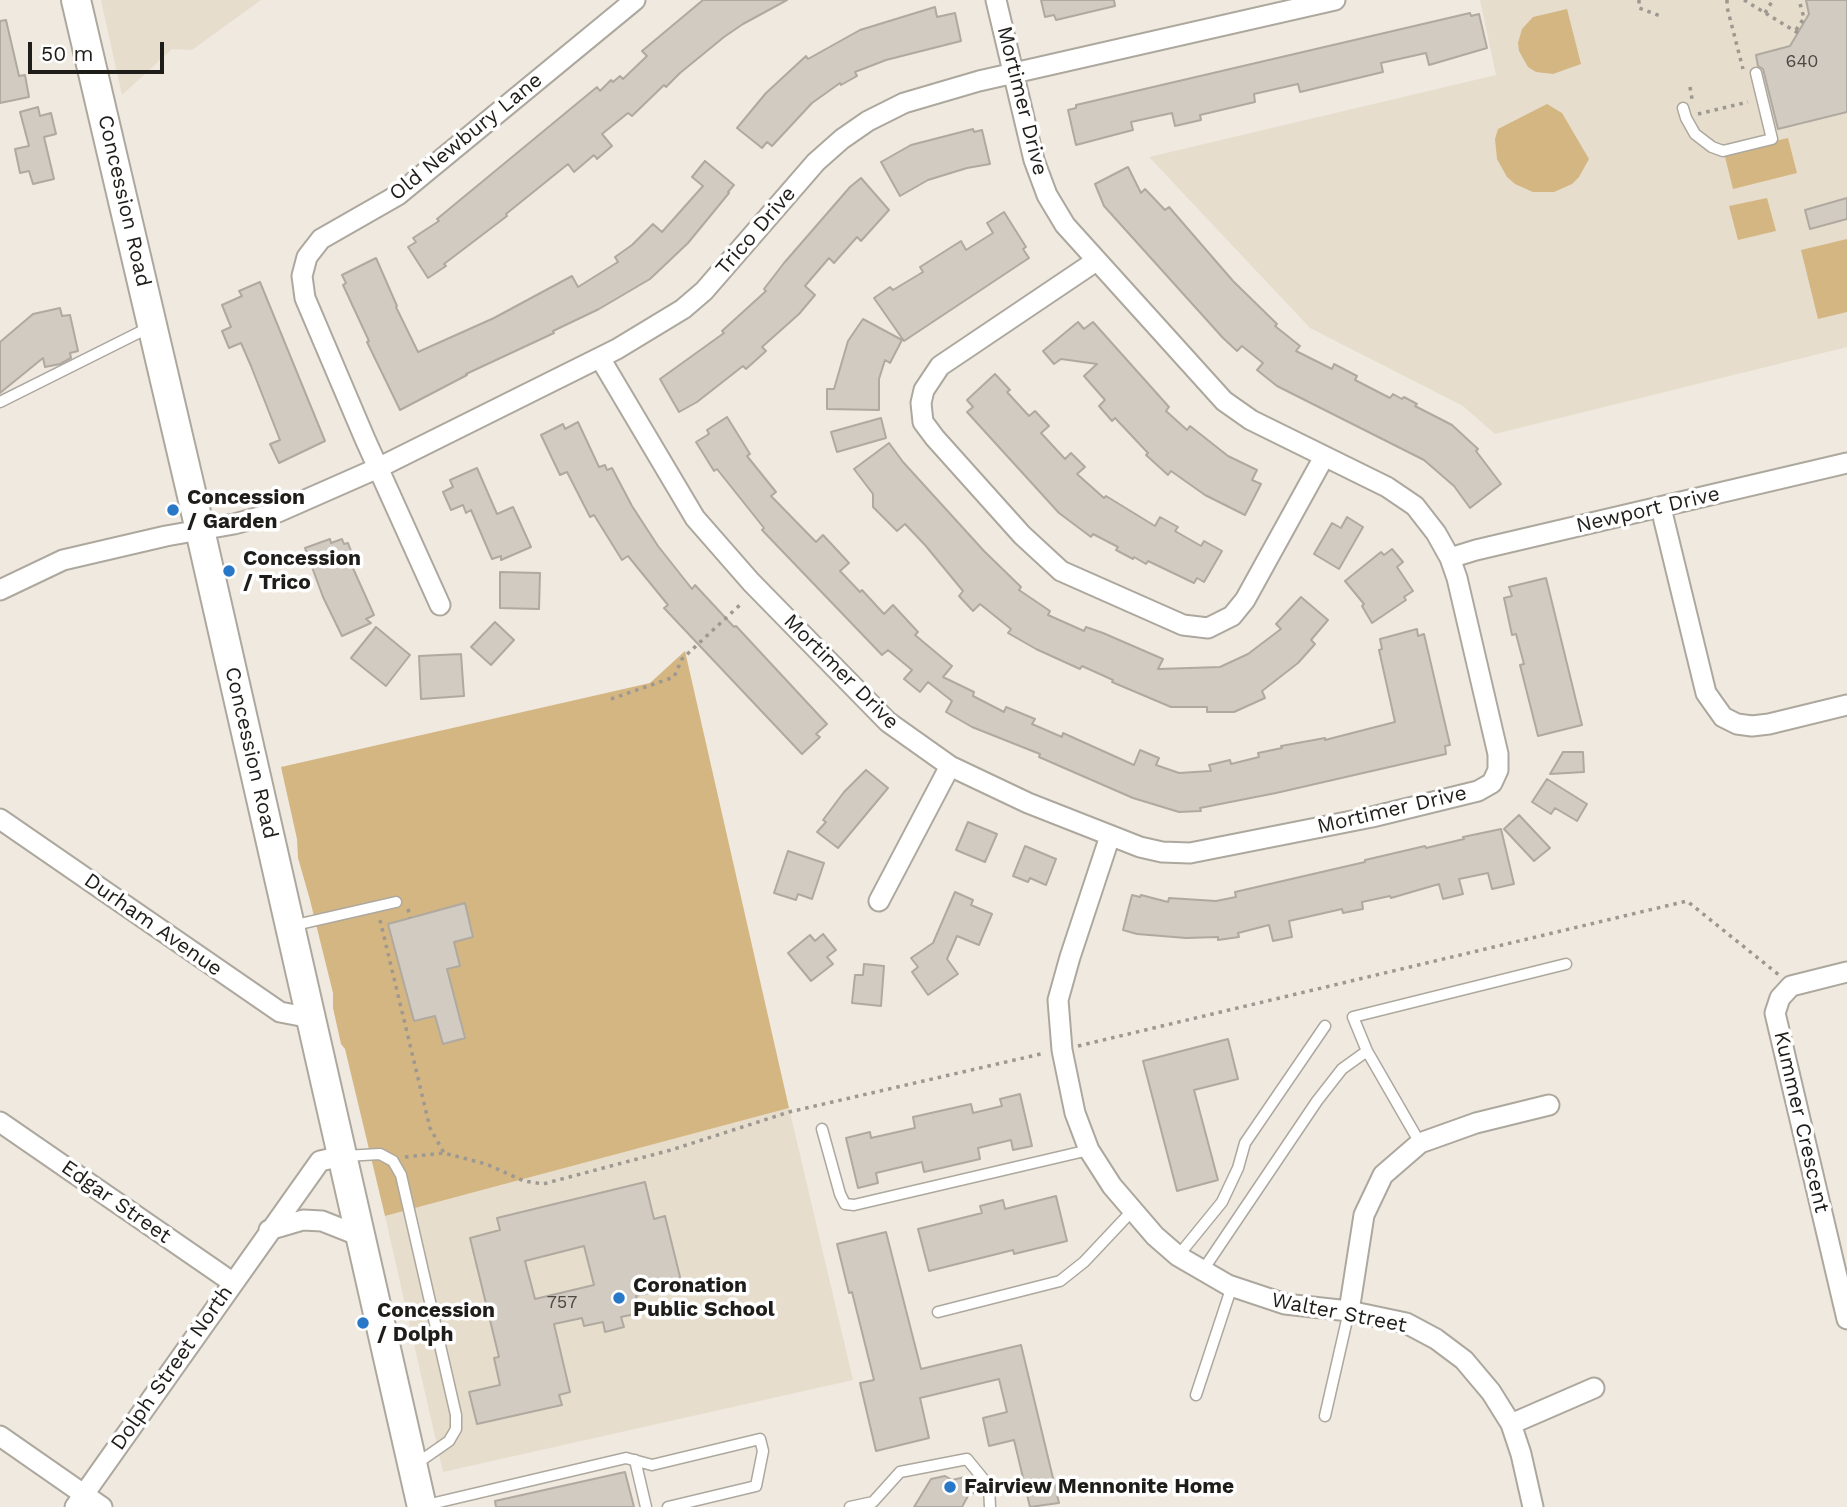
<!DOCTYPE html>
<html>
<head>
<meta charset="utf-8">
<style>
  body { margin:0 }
  #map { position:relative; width:1847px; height:1507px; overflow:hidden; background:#f0e9e0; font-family:"Work Sans",sans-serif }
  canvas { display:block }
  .scale { position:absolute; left:28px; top:42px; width:136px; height:32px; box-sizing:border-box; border:4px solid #1f1d1a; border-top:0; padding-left:9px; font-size:21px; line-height:24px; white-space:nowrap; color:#1f1d1a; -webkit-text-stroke:5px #fff; paint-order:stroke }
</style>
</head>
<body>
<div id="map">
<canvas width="1847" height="1507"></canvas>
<div class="scale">50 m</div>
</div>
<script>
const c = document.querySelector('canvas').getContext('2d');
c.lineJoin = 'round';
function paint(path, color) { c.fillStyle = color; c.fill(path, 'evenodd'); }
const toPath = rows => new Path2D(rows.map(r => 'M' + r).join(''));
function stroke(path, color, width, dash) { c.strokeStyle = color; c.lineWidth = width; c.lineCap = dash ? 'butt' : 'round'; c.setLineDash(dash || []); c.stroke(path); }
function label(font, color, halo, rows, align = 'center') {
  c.font = font + ' "Work Sans",sans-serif'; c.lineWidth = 7; c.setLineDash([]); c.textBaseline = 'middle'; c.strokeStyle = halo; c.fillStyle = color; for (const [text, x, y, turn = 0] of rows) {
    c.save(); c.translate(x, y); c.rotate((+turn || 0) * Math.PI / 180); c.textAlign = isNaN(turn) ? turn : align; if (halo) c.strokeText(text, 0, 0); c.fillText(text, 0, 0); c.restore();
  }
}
const built = toPath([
  [101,0,261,0,192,50,172,49,122,95],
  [1480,0,1847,0,1847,347,1495,434,1463,406,1310,328,1149,157,1496,75],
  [789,1108,853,1380,443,1472,385,1216]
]);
const green = toPath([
  [1567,9,1581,64,1553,74,1536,72,1528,67,1519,51,1518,43,1522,29,1533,17],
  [1547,104,1562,113,1589,159,1579,177,1572,184,1554,192,1533,192,1515,184,1507,177,1497,159,1495,139,1498,129],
  [1788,138,1797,173,1733,189,1724,153],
  [1767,198,1776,231,1738,240,1729,206],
  [1847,239,1847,312,1818,319,1801,250],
  [685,651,789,1108,385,1216,345,1049,341,1044,333,1008,333,993,310,900,298,858,297,839,281,767,650,683]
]);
const building = toPath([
  [703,0,787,0,743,24,724,37,680,73,666,87,664,85,632,116,628,113,602,134,612,146,597,159,594,155,574,172,568,164,506,214,507,216,444,264,446,266,428,278,408,247,416,242,413,238,439,221,437,219,597,87,600,91,611,80,613,82,620,76,623,79,647,56,642,51,703,0],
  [1041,0,1114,0,1115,6,1056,20,1054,15,1045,17,1041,0],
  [1806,0,1847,0,1847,112,1778,129,1763,69,1758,66,1756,55,1790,46,1809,14,1806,0],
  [935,7,937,17,955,13,961,41,886,60,855,72,857,76,841,85,840,83,812,103,772,146,767,142,762,148,737,128,766,93,806,56,808,59,860,30,935,7],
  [1470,13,1471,16,1479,14,1487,48,1429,65,1426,53,1381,63,1383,72,1300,92,1298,84,1254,94,1255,102,1200,115,1201,120,1175,126,1172,113,1131,122,1133,130,1076,145,1068,110,1076,108,1076,105,1470,13],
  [6,20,19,76,25,75,29,97,0,103,0,21,6,20],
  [38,107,40,116,51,113,56,134,44,137,54,179,33,184,29,171,20,173,15,149,29,146,20,112,38,107],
  [973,129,974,132,982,130,990,164,967,168,928,180,900,196,881,162,911,145,973,129],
  [705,161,734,185,728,192,729,193,688,243,650,279,599,309,553,331,554,333,466,374,467,375,400,410,367,342,369,341,343,285,346,283,342,275,376,258,397,306,396,307,418,352,494,318,572,276,578,287,618,262,615,257,632,245,653,224,662,232,703,186,692,177,705,161],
  [1128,167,1141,193,1145,189,1165,210,1169,207,1233,281,1277,324,1275,326,1300,346,1296,351,1332,369,1334,364,1357,376,1355,380,1390,398,1393,394,1402,399,1404,397,1417,404,1415,406,1452,425,1478,449,1476,451,1501,484,1470,508,1454,486,1424,460,1277,386,1257,370,1263,363,1242,346,1237,351,1223,338,1104,206,1095,184,1128,167],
  [861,178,889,210,861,241,857,237,834,263,829,258,805,286,815,295,799,314,762,347,766,351,746,369,743,366,697,402,679,412,660,379,724,333,722,331,766,291,764,289,784,263,850,187,861,178],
  [1847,198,1847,219,1810,229,1805,210,1847,198],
  [1004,212,1026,247,1023,249,1029,258,904,341,874,298,890,287,893,290,923,272,920,267,961,241,966,250,993,233,987,223,1004,212],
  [260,282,325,441,279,463,270,444,280,440,251,366,241,343,229,348,222,331,231,327,222,305,242,296,239,291,260,282],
  [60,308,62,316,70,315,78,351,70,353,71,358,60,364,45,367,43,358,0,393,0,342,33,314,60,308],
  [863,319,902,340,890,363,885,360,879,379,879,410,827,409,827,389,834,389,848,341,863,319],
  [1078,322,1084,329,1093,322,1169,407,1166,411,1187,430,1190,426,1228,456,1257,470,1252,480,1261,484,1245,515,1205,495,1171,471,1168,475,1146,455,1148,453,1115,418,1112,421,1099,406,1105,400,1084,376,1097,364,1061,359,1054,364,1043,351,1078,322],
  [995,374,1010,390,1007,392,1029,416,1035,411,1049,426,1041,433,1065,459,1071,453,1085,467,1077,474,1104,498,1106,496,1155,526,1160,517,1178,527,1175,531,1201,546,1204,541,1222,551,1204,582,1197,578,1194,583,1148,561,1146,564,1134,557,1133,559,1116,550,1118,547,1093,534,1091,537,1059,513,967,412,973,407,967,400,995,374],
  [727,417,750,454,747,456,776,492,771,496,816,542,823,535,849,563,840,571,860,592,862,590,884,614,893,605,918,632,915,635,952,666,943,677,974,692,973,696,1004,712,1006,707,1035,719,1032,724,1062,737,1063,733,1134,765,1140,750,1159,758,1156,765,1179,773,1211,771,1209,765,1230,760,1231,764,1259,757,1258,753,1282,748,1281,746,1325,738,1325,740,1395,722,1379,650,1382,649,1380,639,1417,629,1418,636,1424,634,1450,745,1445,746,1446,754,1276,793,1200,808,1201,811,1179,812,1133,798,1039,757,1040,754,972,727,946,712,952,701,928,682,920,692,904,679,912,670,888,650,882,655,762,530,764,528,717,469,714,471,696,442,709,434,707,430,727,417],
  [881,418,886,438,837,452,831,432,881,418],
  [578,422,599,467,605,465,607,470,612,468,632,506,658,546,692,589,695,585,734,627,736,626,827,724,816,734,820,737,802,754,664,608,668,605,628,556,622,560,594,515,590,517,567,472,560,475,541,435,563,424,565,429,578,422],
  [889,443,903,462,984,551,1021,587,1019,590,1050,611,1048,615,1084,631,1086,627,1103,633,1163,659,1158,669,1220,667,1248,654,1281,629,1276,624,1301,597,1328,620,1311,640,1315,644,1298,663,1262,691,1265,698,1234,712,1207,712,1207,707,1171,707,1112,682,1113,680,1082,666,1080,669,1036,649,1008,633,1011,629,980,604,973,611,959,596,963,591,925,545,905,524,897,531,873,507,873,494,854,469,889,443],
  [477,468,497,514,513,507,531,547,501,560,501,556,492,559,471,510,466,513,463,505,451,510,443,492,453,487,450,480,477,468],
  [1347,517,1363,527,1339,569,1314,554,1332,523,1341,528,1347,517],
  [330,539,331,543,342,539,344,544,348,543,356,564,352,566,374,615,366,619,371,623,342,636,323,597,305,548,330,539],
  [1392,549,1403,562,1397,567,1413,591,1404,597,1406,600,1372,623,1362,606,1364,604,1345,581,1381,552,1384,555,1392,549],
  [500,572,540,573,539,609,500,608,500,572],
  [1546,578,1582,725,1538,736,1520,665,1524,664,1516,634,1512,635,1504,598,1512,596,1509,587,1546,578],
  [495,622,514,640,491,665,471,647,495,622],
  [376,627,410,655,386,686,351,658,376,627],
  [461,654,464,696,421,699,419,656,461,654],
  [1563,752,1583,752,1584,772,1550,774,1563,752],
  [866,770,888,788,838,848,817,832,826,822,823,820,844,792,866,770],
  [1547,779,1587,804,1577,821,1555,808,1551,814,1532,802,1547,779],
  [1519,815,1550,848,1534,861,1504,829,1519,815],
  [968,822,997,834,985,862,956,850,968,822],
  [1501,829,1514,884,1492,889,1488,873,1459,879,1463,894,1443,899,1439,884,1391,898,1390,896,1362,902,1363,909,1343,913,1342,909,1289,921,1292,937,1273,941,1269,925,1238,933,1239,937,1218,940,1218,937,1186,938,1137,934,1123,930,1132,895,1140,897,1141,895,1168,902,1169,898,1216,901,1236,897,1235,892,1365,862,1365,860,1425,846,1426,848,1464,839,1463,837,1501,829],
  [1025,846,1056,859,1046,885,1030,878,1028,882,1013,876,1025,846],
  [788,851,824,863,812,899,798,894,796,900,774,893,788,851],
  [955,892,973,900,971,905,992,914,979,945,957,936,947,959,958,974,928,995,912,972,918,967,911,958,933,943,955,892],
  [465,903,473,937,454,942,460,966,447,969,465,1038,443,1044,435,1016,414,1021,388,924,465,903],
  [823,934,836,950,827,957,833,964,811,981,788,953,810,935,815,941,823,934],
  [864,964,884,966,881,1006,852,1003,855,975,863,975,864,964],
  [1228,1039,1238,1079,1194,1090,1218,1180,1177,1191,1143,1061,1228,1039],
  [1020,1094,1032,1146,1013,1150,1011,1140,978,1148,980,1159,924,1172,922,1162,876,1173,878,1183,858,1188,846,1138,870,1132,871,1138,915,1128,913,1117,971,1104,973,1113,1002,1106,1000,1099,1020,1094],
  [645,1182,654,1219,665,1216,682,1285,636,1296,640,1313,621,1317,624,1327,605,1332,603,1322,584,1326,582,1318,554,1324,570,1392,559,1395,562,1405,477,1424,469,1392,500,1385,494,1358,499,1357,470,1238,500,1230,497,1218,645,1182],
  [584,1246,594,1285,535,1299,525,1261,584,1246],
  [1056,1196,1067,1241,1014,1254,1013,1250,929,1271,918,1229,982,1213,980,1206,1003,1200,1005,1209,1056,1196],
  [886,1232,921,1369,1021,1345,1059,1503,1030,1507,1014,1440,989,1446,983,1418,1007,1412,999,1379,920,1398,929,1438,876,1451,860,1383,874,1380,852,1292,849,1293,837,1244,886,1232],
  [625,1472,634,1507,496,1507,495,1501,625,1472],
  [945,1476,952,1480,965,1477,971,1481,974,1493,969,1494,962,1507,914,1507,931,1479,945,1476]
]);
const path = toPath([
  [1639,0,1639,8,1660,16],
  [1727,0,1727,7,1743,69],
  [1744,0,1798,33],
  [1765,13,1773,0],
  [1796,30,1804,18,1799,0],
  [1690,87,1692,99],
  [1698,114,1748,102],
  [611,699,674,677,682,659,742,603],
  [408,909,410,918],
  [380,920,430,1128,444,1153],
  [1078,1046,1687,901,1779,975],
  [405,1157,444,1153,486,1164,524,1181,543,1184,671,1150,789,1112,1045,1053]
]);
const lane = toPath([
  [1683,108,1686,118,1695,134,1712,147,1723,151,1772,139,1756,73],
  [0,402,150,327],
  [291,926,396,902],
  [1367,1051,1420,1143],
  [822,1129,840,1194,845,1204,854,1205,1089,1150],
  [345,1156,380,1154,393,1161,401,1175,456,1415,456,1429,449,1441,416,1464],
  [1178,1256,1222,1202,1238,1168,1245,1143,1325,1026],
  [1203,1270,1317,1101,1342,1069,1367,1051,1353,1017,1566,964],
  [938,1312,1060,1281,1084,1262,1132,1211],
  [1196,1395,1232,1286],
  [1325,1416,1349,1311],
  [635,1460,646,1507],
  [422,1506,626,1458,652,1465,760,1439,763,1451,756,1486,668,1507],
  [850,1507,873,1502,900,1472,967,1459,989,1486,990,1507]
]);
const street = toPath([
  [1096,261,940,366,924,390,921,403,923,422,935,438,1022,535,1061,571,1183,625,1208,628,1232,616,1245,600,1324,457],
  [600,358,695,518,751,582,888,722,950,766,1028,803,1140,847,1162,852,1190,853,1372,817,1478,791,1492,783,1498,770,1498,754,1457,578,1450,558,1436,533,1415,506,1387,487,1251,420,1224,401,1065,225,1047,195,1034,160,996,0],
  [1661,508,1706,693,1723,717,1737,724,1752,726,1769,724,1847,705],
  [1450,558,1476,550,1847,463],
  [0,590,63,560,166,536,234,524,278,512,378,468,617,349,683,309,704,291,816,162,842,139,868,121,904,103,979,81,1335,0],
  [440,605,365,439,305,298,302,276,307,257,321,239,398,195,635,0],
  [0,819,280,1012,311,1018],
  [1110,836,1070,957,1058,1000,1062,1050,1075,1113,1089,1150,1112,1186,1155,1236,1178,1256,1228,1285,1285,1304,1349,1311,1406,1323,1436,1339,1464,1360,1491,1392,1511,1424,1521,1454,1533,1507],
  [879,901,950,766],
  [1847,972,1791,986,1780,998,1775,1013,1847,1319],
  [0,1122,232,1282],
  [269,1230,303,1220,322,1221,360,1236],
  [1349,1311,1364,1215,1383,1175,1420,1143,1476,1123,1549,1105],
  [1511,1424,1594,1388],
  [0,1436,102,1507],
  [75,1507,320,1161,342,1156]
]);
const secondary = toPath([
  [76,0,200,530,422,1507]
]);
const markers = [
  [173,510,7,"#2978c8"],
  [229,571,7,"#2978c8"],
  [619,1298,7,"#2978c8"],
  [363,1323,7,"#2978c8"],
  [950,1487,7,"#2978c8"]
];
const numberNames = [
  ["640",1802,62],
  ["757",562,1303]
];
const streetNames = [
  ["Mortimer Drive",1022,101,76],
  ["Old Newbury Lane",466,137,-39],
  ["Concession Road",124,201,77],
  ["Trico Drive",756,231,-49],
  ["Newport Drive",1648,510,-13],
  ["Mortimer Drive",841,672,45],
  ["Concession Road",251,753,77],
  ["Mortimer Drive",1392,810,-13],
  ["Durham Avenue",153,925,35],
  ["Kummer Crescent",1801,1122,77],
  ["Edgar Street",116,1202,35],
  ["Walter Street",1339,1313,11],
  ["Dolph Street North",172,1368,-55]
];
const poiNames = [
  ["Concession",187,498],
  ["/ Garden",187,522],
  ["Concession",243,559],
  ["/ Trico",243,583],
  ["Coronation",633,1286],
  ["Public School",633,1310],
  ["Concession",377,1311],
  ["/ Dolph",377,1335],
  ["Fairview Mennonite Home",964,1487]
];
paint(built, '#e7ddcc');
paint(green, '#d4b683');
paint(building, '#d1cbc1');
stroke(building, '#afa9a0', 2);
stroke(lane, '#ada89e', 13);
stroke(street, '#ada89e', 23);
stroke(secondary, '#ada89e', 32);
stroke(path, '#9d9891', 3.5, [3.5, 5]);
stroke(lane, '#fff', 10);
stroke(street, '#fff', 19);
stroke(secondary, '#fff', 28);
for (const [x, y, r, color] of markers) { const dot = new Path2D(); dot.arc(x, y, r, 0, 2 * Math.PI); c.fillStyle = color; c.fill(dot); stroke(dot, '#fff', 2.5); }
label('18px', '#4c4844', null, numberNames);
label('21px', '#1f1d1a', '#fff', streetNames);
label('bold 21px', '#1f1d1a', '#fff', poiNames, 'left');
</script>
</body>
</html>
